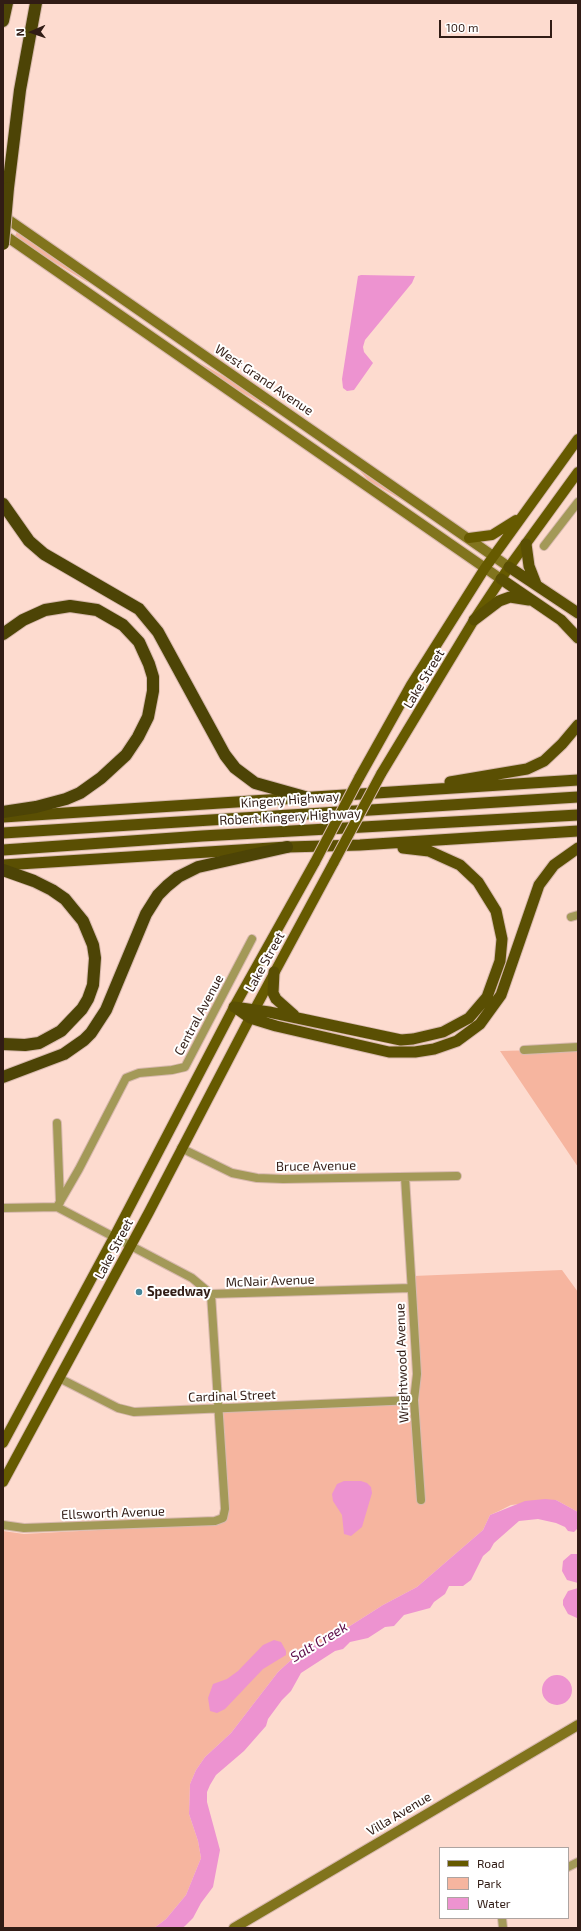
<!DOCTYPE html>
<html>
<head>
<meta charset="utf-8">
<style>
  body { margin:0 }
  #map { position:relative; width:581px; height:1931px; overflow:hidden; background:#fddbcf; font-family:"Exo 2",sans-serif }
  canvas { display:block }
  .frame { position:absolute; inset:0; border:4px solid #311c15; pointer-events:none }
  .legend { position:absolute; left:439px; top:1847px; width:130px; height:72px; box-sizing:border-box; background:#fff; border:1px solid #ada4a1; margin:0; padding:5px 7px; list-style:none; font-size:12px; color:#311c15 }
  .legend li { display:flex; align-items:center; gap:8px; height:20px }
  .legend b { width:20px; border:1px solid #ada4a1 }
  .north { position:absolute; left:12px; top:12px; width:40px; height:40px; -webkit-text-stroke:3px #fff; paint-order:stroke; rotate:268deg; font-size:11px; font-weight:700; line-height:16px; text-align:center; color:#311c15 }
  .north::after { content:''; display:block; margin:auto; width:14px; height:18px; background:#311c15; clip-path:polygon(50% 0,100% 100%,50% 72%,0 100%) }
  .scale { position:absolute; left:439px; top:20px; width:113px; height:18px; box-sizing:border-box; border:2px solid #311c15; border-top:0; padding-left:5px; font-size:12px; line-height:14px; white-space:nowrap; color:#311c15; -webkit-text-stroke:3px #fff; paint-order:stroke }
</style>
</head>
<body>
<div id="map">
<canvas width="581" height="1931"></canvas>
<div class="frame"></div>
<ul class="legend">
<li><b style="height:5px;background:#665a00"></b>Road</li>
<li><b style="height:11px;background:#f6b59f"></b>Park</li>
<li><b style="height:11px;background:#ed93d0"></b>Water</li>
</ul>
<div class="north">N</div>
<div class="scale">100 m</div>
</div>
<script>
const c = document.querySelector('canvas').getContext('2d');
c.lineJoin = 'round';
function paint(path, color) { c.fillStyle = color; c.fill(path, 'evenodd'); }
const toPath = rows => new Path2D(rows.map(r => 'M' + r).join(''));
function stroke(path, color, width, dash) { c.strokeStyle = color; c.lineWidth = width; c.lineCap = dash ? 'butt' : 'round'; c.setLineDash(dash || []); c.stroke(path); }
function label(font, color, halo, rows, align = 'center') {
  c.font = font + ' "Exo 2",sans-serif'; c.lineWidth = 4; c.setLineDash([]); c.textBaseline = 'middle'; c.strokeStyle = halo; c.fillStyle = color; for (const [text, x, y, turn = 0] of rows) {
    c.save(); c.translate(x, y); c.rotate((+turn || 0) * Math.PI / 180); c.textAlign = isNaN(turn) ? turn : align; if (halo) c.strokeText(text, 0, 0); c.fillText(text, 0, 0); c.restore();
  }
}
const green = toPath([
  [17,232,88,280,87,282,47,258,15,236],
  [195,360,239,385,281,415,236,389],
  [361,469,415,506,414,507,369,481,360,471],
  [578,1049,578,1167,500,1051],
  [562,1270,578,1292,578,1512,556,1500,511,1505,499,1511,490,1515,483,1530,417,1587,383,1605,331,1638,313,1646,290,1661,278,1672,231,1733,205,1757,196,1770,190,1784,189,1814,198,1841,201,1858,186,1895,166,1919,154,1928,3,1928,3,1531,24,1534,117,1529,226,1520,229,1512,222,1412,404,1404,417,1394,413,1276]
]);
const water = toPath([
  [361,275,415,276,412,283,365,340,363,347,364,352,373,363,354,390,347,391,343,388,342,379,358,276],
  [344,1481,361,1481,367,1483,371,1487,372,1493,362,1527,351,1536,344,1534,342,1515,333,1501,332,1494,337,1484],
  [545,1499,556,1500,578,1512,578,1528,574,1532,568,1531,565,1527,556,1523,538,1519,519,1521,494,1543,490,1550,483,1556,471,1580,463,1586,449,1586,445,1594,434,1602,430,1608,404,1615,394,1626,385,1627,368,1638,350,1642,343,1649,335,1651,301,1673,291,1691,282,1700,268,1719,266,1726,244,1751,216,1775,210,1785,207,1792,207,1802,220,1850,213,1887,201,1903,193,1918,185,1926,182,1928,154,1928,166,1919,186,1895,201,1858,198,1841,189,1814,190,1784,196,1770,205,1757,231,1733,278,1672,290,1661,313,1646,331,1638,383,1605,417,1587,483,1530,490,1515,525,1501],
  [571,1554,578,1554,578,1583,567,1580,562,1571,563,1561],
  [578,1588,578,1618,577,1618,568,1614,563,1605,563,1600,568,1591],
  [274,1640,281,1642,286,1651,286,1655,263,1669,225,1709,217,1713,210,1711,208,1698,213,1684,227,1679,238,1671,263,1645],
  '542 1690a15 15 0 1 1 30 0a15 15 0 1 1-30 0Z'
]);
const minor = toPath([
  [544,546,578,502],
  [571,917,578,915],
  [524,1050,578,1047],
  [57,1123,60,1202],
  [181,1148,232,1173,257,1178,283,1179,457,1176],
  [405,1177,417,1374,414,1400,421,1500],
  [57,1207,79,1169,126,1078,139,1073,172,1070,185,1067,252,939],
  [3,1208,57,1207,192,1278,211,1294,411,1288],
  [59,1378,118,1408,134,1412,414,1400],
  [3,1525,24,1528,215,1521,223,1518,225,1509,211,1294],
  [568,1867,578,1862],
  [502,1918,503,1928]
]);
const secondary = toPath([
  [3,216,509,567],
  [3,234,501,579],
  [234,1928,578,1725]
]);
const primary = toPath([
  [469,538,492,535,516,520],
  [381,774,474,620,509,567,578,472],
  [359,778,411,685,485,568,578,439],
  [3,1443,114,1237,234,1007,315,862],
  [3,1482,149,1212,250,1018,334,862]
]);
const trunk = toPath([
  [526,544,529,566,536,584],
  [509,567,578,613],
  [501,579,561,620,578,638],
  [474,620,499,601,510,597,529,600],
  [450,782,527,769,544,761,562,744,578,725],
  [3,817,578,780],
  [3,833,578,797],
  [3,850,202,836,578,815],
  [3,865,287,847,360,845,578,831],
  [274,972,273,993,276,999,294,1015],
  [234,1007,269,1012,401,1040,413,1039,443,1032,469,1018,487,997,500,961,502,939,496,911,478,882,460,865,429,851,403,848],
  [236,1008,250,1018,276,1026,389,1052,415,1052,434,1049,457,1041,480,1024,501,995,539,885,554,865,578,848]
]);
const motorway = toPath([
  [3,21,7,3],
  [8,188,20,90,36,3],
  [3,504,29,541,44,554,139,609,158,632,225,755,235,768,255,783,305,797],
  [3,634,23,620,45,610,70,606,97,610,123,625,139,642,149,664,153,677,153,691,148,717,138,737,126,755,101,778,80,793,66,799,36,807,3,812],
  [3,870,34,881,52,890,65,899,83,921,93,945,95,958,93,985,88,999,82,1009,61,1031,39,1043,25,1045,3,1044],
  [3,1077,64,1054,84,1040,91,1033,106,1010,146,914,158,895,167,886,178,877,198,867,287,847]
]);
const primaryBridge = toPath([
  [315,862,359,778],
  [334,862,381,774]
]);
const motorwayBridge = toPath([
  [3,244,8,188]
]);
const markers = [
  [139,1292,4,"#46869a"]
];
const streetNames = [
  ["West Grand Avenue",264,380,34],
  ["Lake Street",424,679,-59],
  ["Kingery Highway",290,800,-4],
  ["Robert Kingery Highway",290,817,-3],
  ["Lake Street",265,962,-61],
  ["Central Avenue",199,1015,-62],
  ["Bruce Avenue",316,1166,-1],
  ["Lake Street",114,1249,-62],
  ["McNair Avenue",270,1281,-2],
  ["Wrightwood Avenue",402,1363,-92],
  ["Cardinal Street",232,1396,-2],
  ["Ellsworth Avenue",113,1513,-2],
  ["Villa Avenue",399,1814,-31]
];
const poiNames = [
  ["Speedway",147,1292]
];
const waterNames = [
  ["Salt Creek",319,1642,-31]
];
paint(green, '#f6b59f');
paint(water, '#ed93d0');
stroke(minor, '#d8b9ae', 10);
stroke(secondary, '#d8b9ae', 12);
stroke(primary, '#d8b9ae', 12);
stroke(trunk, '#d8b9ae', 13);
stroke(motorway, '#d8b9ae', 14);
stroke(minor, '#a39958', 8);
stroke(secondary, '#81741d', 10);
stroke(primary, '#665a00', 10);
stroke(trunk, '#5a4f03', 11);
stroke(motorway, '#4d4406', 12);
stroke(primaryBridge, '#d8b9ae', 12, []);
stroke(motorwayBridge, '#d8b9ae', 14, []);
stroke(primaryBridge, '#665a00', 10);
stroke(motorwayBridge, '#4d4406', 12);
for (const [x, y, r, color] of markers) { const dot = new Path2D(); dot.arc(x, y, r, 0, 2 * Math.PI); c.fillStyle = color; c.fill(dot); stroke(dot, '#fff', 1.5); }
label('13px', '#311c15', '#fff', streetNames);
label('bold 13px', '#311c15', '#fff', poiNames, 'left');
label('italic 14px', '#5e0f4b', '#fff', waterNames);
</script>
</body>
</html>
